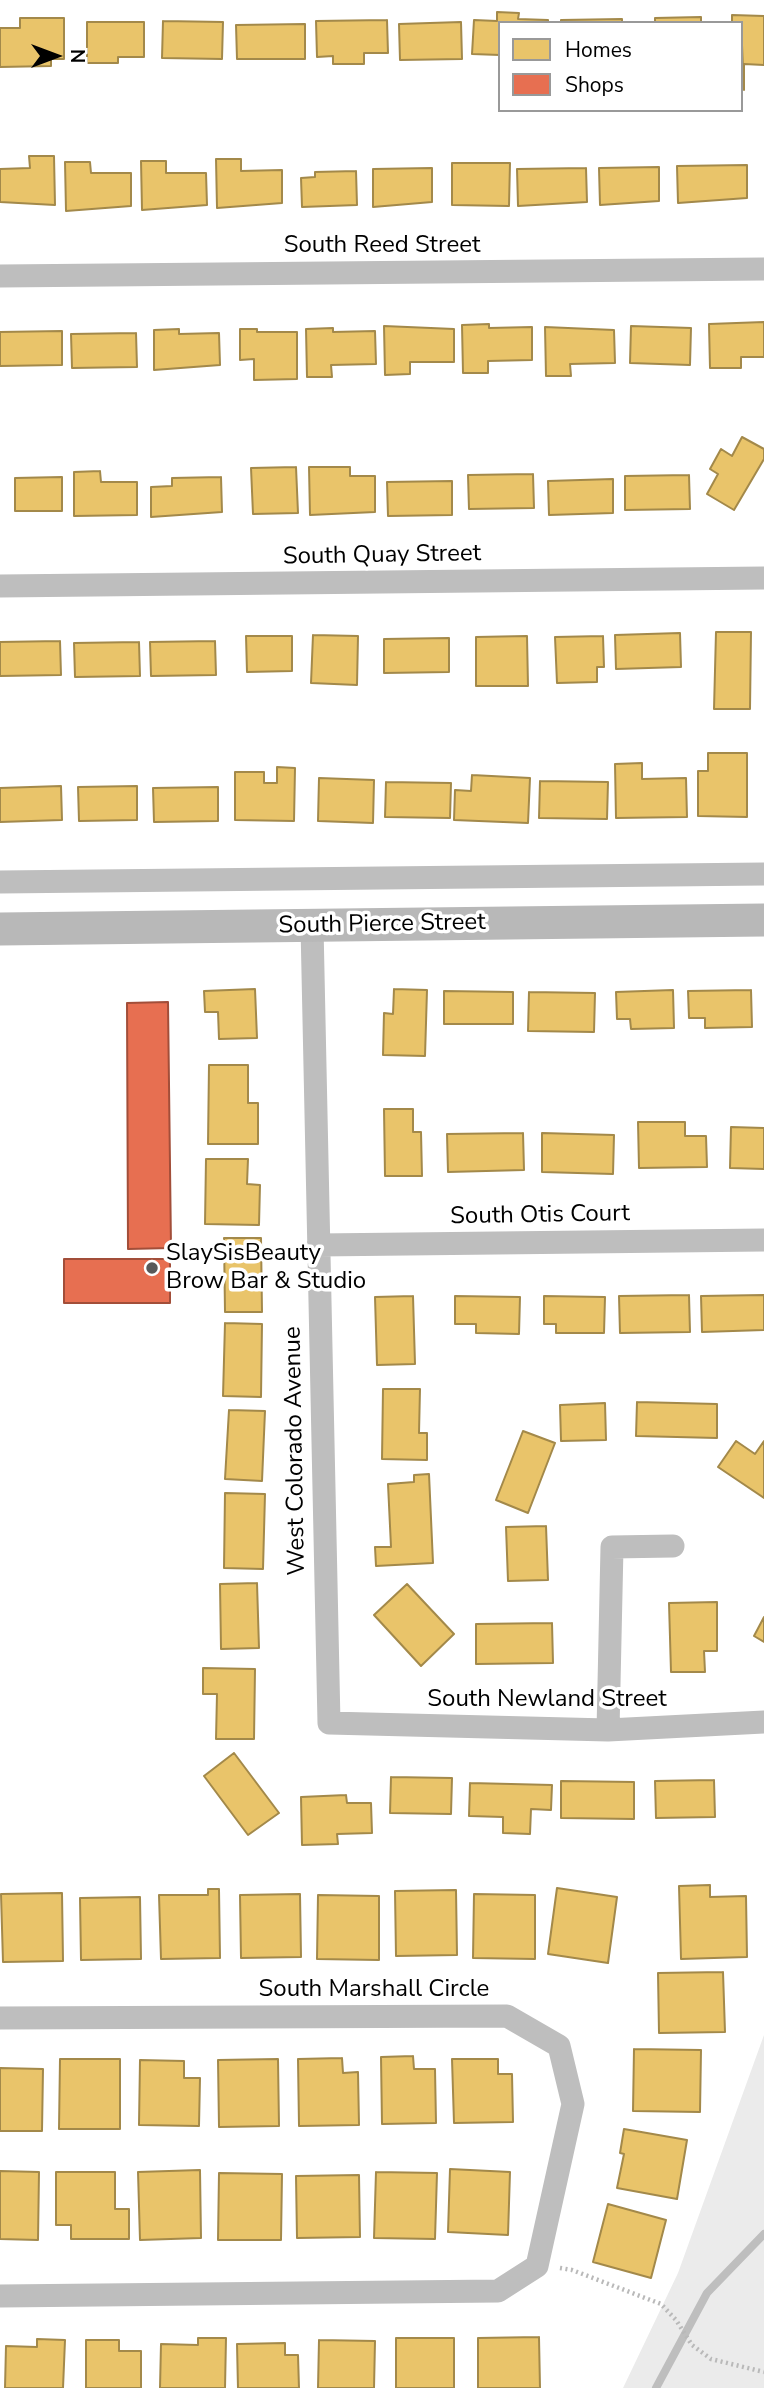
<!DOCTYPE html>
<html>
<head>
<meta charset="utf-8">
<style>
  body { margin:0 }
  #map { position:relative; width:764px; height:2388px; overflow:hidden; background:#fff; font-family:"Nunito Sans",sans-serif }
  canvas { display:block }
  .legend { position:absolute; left:498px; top:21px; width:245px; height:91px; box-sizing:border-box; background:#fff; border:2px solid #999; margin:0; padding:9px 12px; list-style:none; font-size:21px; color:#000 }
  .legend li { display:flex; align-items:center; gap:14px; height:35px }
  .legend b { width:35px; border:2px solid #999 }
  .north { position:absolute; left:21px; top:21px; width:70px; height:70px; -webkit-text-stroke:5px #fff; paint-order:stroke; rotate:90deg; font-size:19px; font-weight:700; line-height:28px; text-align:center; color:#000 }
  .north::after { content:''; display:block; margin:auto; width:24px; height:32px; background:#000; clip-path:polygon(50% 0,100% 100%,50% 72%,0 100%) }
</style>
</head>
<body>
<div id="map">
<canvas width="764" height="2388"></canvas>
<ul class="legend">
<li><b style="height:19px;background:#e9c46a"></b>Homes</li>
<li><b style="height:19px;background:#e76f51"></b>Shops</li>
</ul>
<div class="north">N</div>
</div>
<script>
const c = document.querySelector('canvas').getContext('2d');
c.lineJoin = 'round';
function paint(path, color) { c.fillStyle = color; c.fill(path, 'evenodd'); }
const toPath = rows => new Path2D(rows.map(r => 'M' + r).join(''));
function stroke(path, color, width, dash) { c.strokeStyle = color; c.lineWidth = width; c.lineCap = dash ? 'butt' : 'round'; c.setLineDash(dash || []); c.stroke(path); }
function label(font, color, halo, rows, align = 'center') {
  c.font = font + ' "Nunito Sans",sans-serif'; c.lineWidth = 7; c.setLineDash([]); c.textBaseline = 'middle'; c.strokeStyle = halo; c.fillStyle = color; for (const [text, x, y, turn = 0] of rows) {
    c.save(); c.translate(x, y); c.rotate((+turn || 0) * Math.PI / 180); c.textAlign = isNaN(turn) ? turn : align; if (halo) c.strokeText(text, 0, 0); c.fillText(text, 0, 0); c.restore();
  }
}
const green = toPath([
  [764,2035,764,2388,623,2388,678,2273]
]);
const homes = toPath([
  [497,12,519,13,518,19,548,20,548,23,500,23,500,55,472,54,474,20,497,21,497,12],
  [732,15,764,16,764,65,744,64,744,90,741,23,732,23,732,15],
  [701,17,701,23,655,23,655,18,701,17],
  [20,18,64,18,64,59,51,59,51,66,0,67,0,28,20,28,20,18],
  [622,19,622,23,561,23,561,20,622,19],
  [387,20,388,53,364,53,364,64,333,64,333,56,317,57,316,21,387,20],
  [163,21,223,22,222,59,162,58,163,21],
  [87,22,144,22,144,57,118,57,118,63,87,63,87,22],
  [461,22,462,59,400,60,399,24,461,22],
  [305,24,305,59,237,59,236,25,305,24],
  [29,156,54,156,55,205,0,202,0,169,30,168,29,156],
  [216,159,241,159,241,171,282,170,282,203,217,208,216,159],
  [141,161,166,161,166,173,206,173,207,205,142,210,141,161],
  [65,162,90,162,91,173,131,173,131,206,66,211,65,162],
  [452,163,510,163,509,206,452,205,452,163],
  [747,165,747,198,678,203,677,166,747,165],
  [659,167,659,201,600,205,599,168,659,167],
  [432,168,432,202,373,207,373,169,432,168],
  [586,168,587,202,518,206,517,169,586,168],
  [356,171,357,205,302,207,301,178,315,177,315,172,356,171],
  [764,322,764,357,741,357,741,368,710,368,709,324,764,322],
  [489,324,489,328,532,327,532,360,488,361,488,373,463,373,462,325,489,324],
  [384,326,454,329,454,362,410,362,410,374,385,375,384,326],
  [631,326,691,328,690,365,630,363,631,326],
  [545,327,614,330,615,363,570,364,571,376,546,376,545,327],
  [333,328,333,332,375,331,376,364,331,365,332,377,307,377,306,329,333,328],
  [179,329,179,334,219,333,220,365,154,370,154,330,179,329],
  [240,329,257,329,257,332,297,332,297,379,254,380,254,359,240,360,240,329],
  [62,331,62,365,0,366,0,332,62,331],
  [136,333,137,367,72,368,71,334,136,333],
  [742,437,764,449,764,459,734,510,707,494,718,474,710,469,721,449,732,456,742,437],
  [296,467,298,513,253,514,251,468,296,467],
  [309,467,350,467,350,476,375,476,375,512,310,515,309,467],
  [100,471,101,482,137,482,137,515,74,516,74,472,100,471],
  [533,474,534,508,469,509,468,475,533,474],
  [689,475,690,509,625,510,625,476,689,475],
  [62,477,62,511,15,511,15,478,62,477],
  [221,477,222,512,151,517,151,487,172,486,172,478,221,477],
  [613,479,613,513,549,515,548,481,613,479],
  [452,481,452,515,388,516,387,482,452,481],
  [716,632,751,632,750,709,714,709,716,632],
  [680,633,681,667,616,669,615,635,680,633],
  [313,635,358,636,357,685,311,683,313,635],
  [246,636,292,636,292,671,247,672,246,636],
  [527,636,528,686,476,686,476,637,527,636],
  [603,636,604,667,597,667,597,682,557,683,555,637,603,636],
  [449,638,449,672,384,673,384,639,449,638],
  [60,641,61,675,0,676,0,642,60,641],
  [215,641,216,675,151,676,150,642,215,641],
  [139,642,140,676,75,677,74,643,139,642],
  [708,753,747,753,747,817,698,816,698,771,708,771,708,753],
  [642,763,642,779,686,778,687,817,616,818,615,764,642,763],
  [277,767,295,768,294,821,235,820,235,772,264,772,264,783,277,783,277,767],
  [472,775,530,778,528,823,454,820,455,790,471,791,472,775],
  [319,778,374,780,373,823,318,821,319,778],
  [540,781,608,782,607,819,539,818,540,781],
  [386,782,451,783,450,818,385,817,386,782],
  [61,786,62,820,0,822,0,788,61,786],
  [137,786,137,820,79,821,78,787,137,786],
  [218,787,218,821,154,822,153,788,218,787],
  [255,989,257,1038,219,1039,218,1012,205,1012,204,991,255,989],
  [394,989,427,990,425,1056,383,1055,384,1013,393,1014,394,989],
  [673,990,674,1028,631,1029,630,1019,617,1019,616,992,673,990],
  [751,990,752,1027,705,1028,705,1018,689,1018,688,991,751,990],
  [444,991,513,992,513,1024,444,1024,444,991],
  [529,992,595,993,594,1032,528,1031,529,992],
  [209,1065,248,1065,248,1103,258,1103,258,1144,208,1144,209,1065],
  [384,1109,413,1109,413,1132,421,1132,422,1176,385,1176,384,1109],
  [638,1122,685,1122,685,1136,706,1136,707,1167,639,1168,638,1122],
  [731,1127,764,1128,764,1169,730,1168,731,1127],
  [523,1133,524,1170,448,1172,447,1134,523,1133],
  [542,1133,614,1135,613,1174,542,1172,542,1133],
  [206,1159,248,1159,247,1184,260,1185,259,1225,205,1224,206,1159],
  [224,1238,261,1238,262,1312,225,1312,224,1238],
  [689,1295,690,1332,620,1333,619,1296,689,1295],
  [764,1295,764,1330,702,1332,701,1296,764,1295],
  [413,1296,415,1364,377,1365,375,1297,413,1296],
  [455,1296,520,1297,519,1334,476,1333,476,1324,455,1324,455,1296],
  [544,1296,605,1297,604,1333,556,1333,556,1324,544,1324,544,1296],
  [225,1323,262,1324,261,1397,223,1396,225,1323],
  [383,1389,420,1389,419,1433,427,1433,427,1460,382,1459,383,1389],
  [637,1402,717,1404,717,1438,636,1436,637,1402],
  [605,1403,606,1440,561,1441,560,1405,605,1403],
  [229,1410,265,1411,262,1481,225,1479,229,1410],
  [523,1431,555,1443,528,1513,496,1500,523,1431],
  [736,1441,755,1454,764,1441,764,1498,718,1467,736,1441],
  [429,1474,433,1563,376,1566,375,1547,391,1547,388,1484,414,1482,414,1475,429,1474],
  [225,1493,265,1494,263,1569,224,1568,225,1493],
  [546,1526,548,1580,508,1581,506,1527,546,1526],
  [257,1583,259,1648,221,1649,220,1584,257,1583],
  [407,1584,454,1634,421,1666,374,1615,407,1584],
  [717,1602,717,1651,704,1651,705,1672,671,1672,669,1603,717,1602],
  [764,1617,764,1642,754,1636,764,1617],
  [552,1623,553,1663,476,1664,476,1624,552,1623],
  [203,1668,255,1669,254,1739,216,1739,217,1694,203,1694,203,1668],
  [234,1753,279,1813,248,1835,204,1776,234,1753],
  [391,1777,452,1778,451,1814,390,1813,391,1777],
  [714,1780,715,1817,656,1818,655,1781,714,1780],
  [561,1781,634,1782,634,1819,561,1818,561,1781],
  [470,1783,552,1785,551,1810,531,1809,530,1834,503,1833,503,1817,469,1816,470,1783],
  [346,1795,347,1803,371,1803,372,1833,337,1834,338,1844,302,1845,301,1797,346,1795],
  [710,1885,710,1897,746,1896,747,1957,681,1959,679,1886,710,1885],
  [557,1888,617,1897,608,1963,548,1954,557,1888],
  [208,1889,219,1889,220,1958,161,1959,159,1895,208,1895,208,1889],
  [456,1890,457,1955,396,1956,395,1891,456,1890],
  [62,1893,63,1961,3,1962,1,1894,62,1893],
  [300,1894,301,1957,241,1958,240,1895,300,1894],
  [474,1894,535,1895,535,1959,473,1958,474,1894],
  [318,1895,379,1896,379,1960,317,1959,318,1895],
  [140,1897,141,1959,81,1960,80,1898,140,1897],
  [723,1972,725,2032,659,2033,658,1973,723,1972],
  [634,2049,701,2050,700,2112,633,2111,634,2049],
  [413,2056,414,2069,435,2069,436,2123,382,2124,381,2057,413,2056],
  [342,2058,343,2073,358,2072,359,2125,299,2126,298,2059,342,2058],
  [60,2059,120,2059,120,2129,59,2129,60,2059],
  [278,2059,279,2126,219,2127,218,2060,278,2059],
  [452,2059,498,2059,498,2074,512,2074,513,2122,454,2123,452,2059],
  [140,2060,184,2061,184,2078,200,2078,199,2126,139,2125,140,2060],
  [0,2068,43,2069,42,2131,0,2131,0,2068],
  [624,2129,687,2140,677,2199,617,2188,624,2154,620,2153,624,2129],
  [450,2169,510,2172,508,2235,448,2232,450,2169],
  [200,2170,201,2238,140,2240,138,2172,200,2170],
  [0,2171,39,2172,38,2240,0,2239,0,2171],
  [56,2172,115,2172,115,2209,129,2209,129,2239,71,2239,71,2225,56,2225,56,2172],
  [376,2172,437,2173,435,2239,374,2238,376,2172],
  [219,2173,282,2174,281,2240,218,2240,219,2173],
  [359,2175,360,2237,297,2238,296,2176,359,2175],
  [608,2204,666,2220,651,2278,593,2262,608,2204],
  [539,2337,540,2388,478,2388,478,2338,539,2337],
  [198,2338,226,2338,225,2388,160,2388,161,2344,198,2345,198,2338],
  [396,2338,454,2338,454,2388,396,2388,396,2338],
  [37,2339,65,2340,63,2388,5,2388,6,2346,37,2347,37,2339],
  [86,2340,119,2340,119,2351,141,2351,141,2388,86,2388,86,2340],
  [319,2340,375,2341,374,2388,318,2388,319,2340],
  [285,2343,285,2355,298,2355,299,2388,238,2388,237,2344,285,2343]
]);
const shops = toPath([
  [168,1002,171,1248,128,1249,127,1003,168,1002],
  [64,1259,170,1259,170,1303,64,1303,64,1259]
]);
const stream = toPath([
  [656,2388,707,2293,764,2234]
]);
const path = toPath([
  [560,2268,572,2270,661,2304,676,2320,692,2345,711,2359,764,2372]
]);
const street = toPath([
  [0,276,764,269],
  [0,586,764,578],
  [0,882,764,874],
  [312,926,329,1723,608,1730,764,1722],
  [318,1245,764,1240],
  [608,1730,612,1547,673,1546],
  [0,2018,507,2016,559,2046,573,2104,537,2266,498,2291,0,2296]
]);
const secondary = toPath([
  [0,929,764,920]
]);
const markers = [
  [152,1268,7,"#595959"]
];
const streetNames = [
  ["South Reed Street",382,246],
  ["South Quay Street",382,556,-1],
  ["South Pierce Street",382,925,-1],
  ["South Otis Court",540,1216,-1],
  ["West Colorado Avenue",296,1451,-91],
  ["South Newland Street",547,1700],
  ["South Marshall Circle",374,1990]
];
const poiNames = [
  ["SlaySisBeauty",166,1254],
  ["Brow Bar & Studio",166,1282]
];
paint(green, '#ebebeb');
paint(homes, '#e9c46a');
stroke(homes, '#a3894a', 2);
paint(shops, '#e76f51');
stroke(shops, '#a24e39', 2);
stroke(stream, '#bebebe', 8);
stroke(path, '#b9b9b9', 4.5, [2, 3.5]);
stroke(street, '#bebebe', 23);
stroke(secondary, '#b8b8b8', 33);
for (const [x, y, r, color] of markers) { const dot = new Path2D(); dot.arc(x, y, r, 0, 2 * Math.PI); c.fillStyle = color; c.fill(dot); stroke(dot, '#fff', 2.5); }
label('24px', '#000', '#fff', streetNames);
label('24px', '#000', '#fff', poiNames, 'left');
</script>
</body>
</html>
